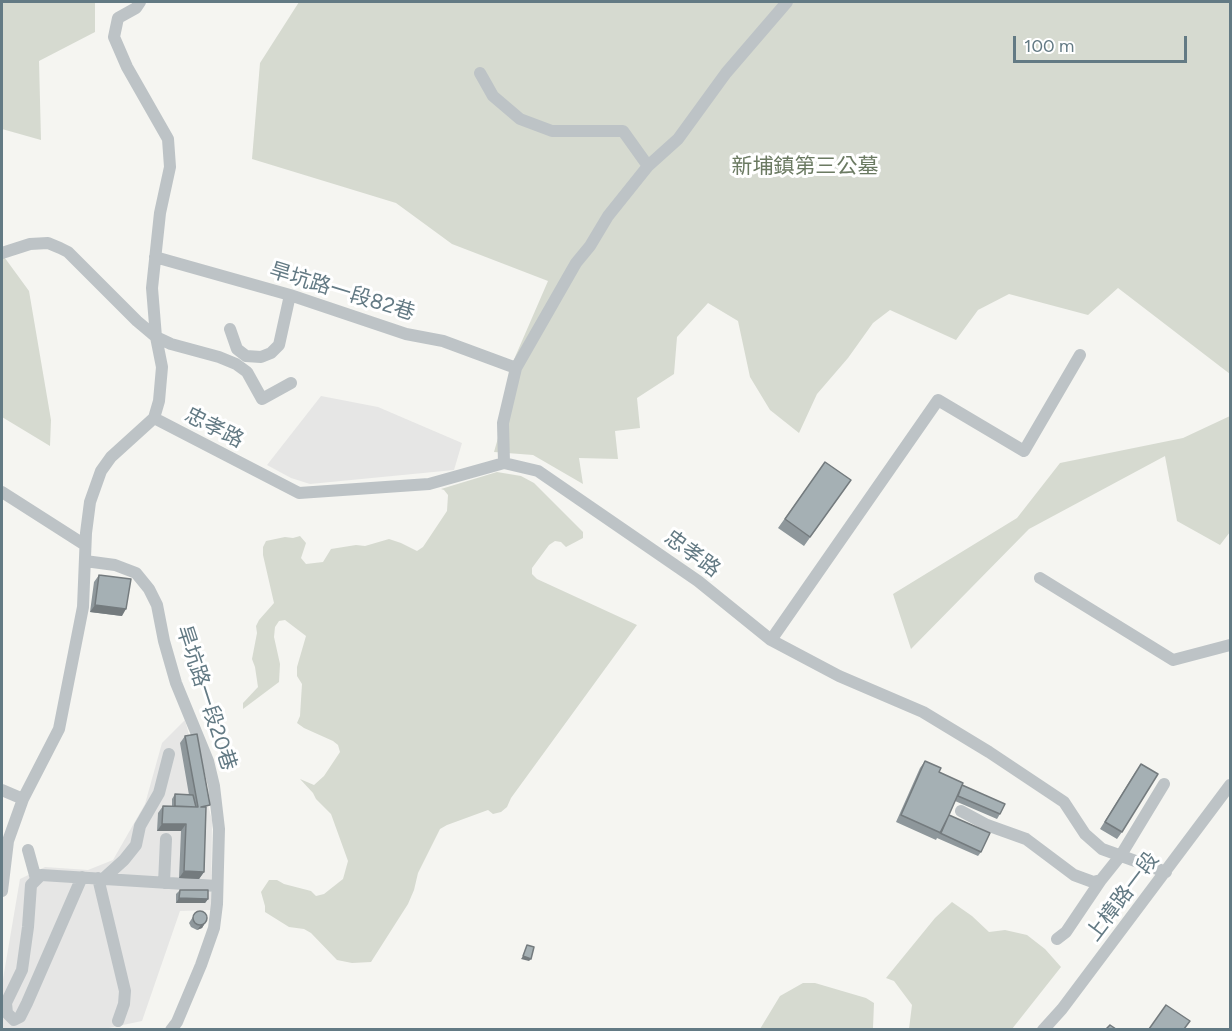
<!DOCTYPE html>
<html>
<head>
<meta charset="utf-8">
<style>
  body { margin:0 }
  #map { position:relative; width:1232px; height:1031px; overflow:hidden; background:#f5f5f1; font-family:Figtree,sans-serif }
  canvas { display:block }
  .frame { position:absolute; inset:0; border:3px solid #637a84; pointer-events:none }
  .scale { position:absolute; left:1013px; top:36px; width:174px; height:27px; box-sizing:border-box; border:3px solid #637a84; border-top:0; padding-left:8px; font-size:18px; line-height:21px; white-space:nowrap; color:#637a84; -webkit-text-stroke:4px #fff; paint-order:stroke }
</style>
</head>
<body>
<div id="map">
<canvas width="1232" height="1031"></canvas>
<div class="frame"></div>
<div class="scale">100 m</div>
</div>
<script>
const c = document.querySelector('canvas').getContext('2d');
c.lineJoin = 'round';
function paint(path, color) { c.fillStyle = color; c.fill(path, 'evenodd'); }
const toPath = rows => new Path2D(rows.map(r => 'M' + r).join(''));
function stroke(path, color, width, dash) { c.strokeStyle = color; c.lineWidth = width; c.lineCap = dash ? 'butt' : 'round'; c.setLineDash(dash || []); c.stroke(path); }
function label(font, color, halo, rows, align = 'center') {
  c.font = font + ' Figtree,"Noto Sans TC",sans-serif'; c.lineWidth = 6; c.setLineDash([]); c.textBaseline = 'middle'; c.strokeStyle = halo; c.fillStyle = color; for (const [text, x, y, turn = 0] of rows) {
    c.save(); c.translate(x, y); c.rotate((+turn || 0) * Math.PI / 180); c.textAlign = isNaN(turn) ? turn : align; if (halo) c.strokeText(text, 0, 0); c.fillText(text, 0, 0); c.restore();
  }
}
const built = toPath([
  [321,396,378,407,462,443,454,470,310,484,291,478,267,465],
  [185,720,212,820,211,910,180,911,142,1021,104,1029,2,1030,2,981,3,979,20,879,45,867,88,870,113,860,145,804,162,743]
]);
const green = toPath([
  [2,2,95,2,95,32,39,61,41,140,2,129],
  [299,2,1230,2,1230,103,1229,105,1230,106,1230,374,1118,288,1088,315,1009,294,978,310,956,340,890,310,873,323,848,358,817,394,799,433,770,410,750,377,738,321,708,303,677,337,674,374,637,398,640,428,615,431,618,459,579,458,583,484,533,455,494,452,500,431,512,364,548,281,452,244,396,203,252,159,260,63],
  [2,254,29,291,51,420,50,446,2,417],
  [1230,416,1230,532,1220,545,1177,521,1165,456,1029,529,911,649,893,594,1017,518,1060,463,1183,438],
  [497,472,521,476,534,483,583,532,583,538,566,547,561,542,555,541,549,545,532,568,532,574,537,579,637,625,511,798,507,807,501,812,493,814,488,810,447,825,440,829,418,873,414,890,408,904,371,962,352,963,337,960,311,933,304,929,289,927,265,912,265,906,261,892,269,880,277,880,284,884,311,891,316,896,324,894,343,879,348,861,331,814,316,799,313,793,300,779,314,785,324,776,340,752,338,745,333,741,304,728,297,723,300,716,302,684,297,676,297,667,306,636,285,620,279,621,275,627,274,637,280,664,279,682,243,709,243,703,258,687,255,667,252,659,257,633,256,626,259,620,274,603,263,555,263,547,266,541,285,537,293,538,300,536,306,543,301,558,306,564,323,562,331,549,356,545,365,546,389,539,401,543,417,551,423,547,447,511,448,495,444,490,441,489],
  [952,902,972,916,989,932,1005,930,1027,935,1045,949,1061,967,1012,1029,909,1029,912,1005,894,981,886,978,935,918],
  [803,983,815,983,866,998,874,1003,873,1028,876,1029,760,1029,780,996]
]);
const minor = toPath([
  [480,73,493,96,520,119,552,131,623,131,648,166],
  [2,253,30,244,48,243,60,248,68,252,137,321,156,337,171,344,219,357,236,364,247,372,262,399,291,383],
  [155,257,290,295,406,334,443,341,516,368],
  [230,329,237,349,246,356,261,357,271,353,279,345,290,295],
  [154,418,299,493,429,484,504,463,538,471,698,581,771,640,839,676,923,712,989,752,1064,802,1085,834,1102,849,1166,872],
  [504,463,503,423,516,368,576,263,590,246,608,216,648,166,678,139,726,73,787,2],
  [2,492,85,545],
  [85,561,115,565,136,573,149,589,157,605,164,641,176,683,208,761,214,786,219,829,217,904,214,928,201,965,177,1022,171,1030],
  [1040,578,1173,660,1230,645],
  [771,640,938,400,1024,451,1080,355],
  [2,790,23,799],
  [961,811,987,825,1026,839,1074,875,1093,882,1101,880],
  [28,850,36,879],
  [82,877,27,1003,20,1017,14,1020,7,1013,6,1003,22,970,28,927,31,885,41,875,217,886],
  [98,878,125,991,124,1004,118,1021],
  [103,879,124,860,136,845,140,826,159,793,169,754],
  [164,883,166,839],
  [2,891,8,841,23,799,59,729,83,607,86,533,90,502,101,471,111,457,154,418,159,401,162,367,156,337,152,288,160,213,170,167,168,139,127,67,114,37,118,18,136,8,140,2],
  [1057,939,1066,932,1101,880,1121,855,1164,784],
  [1043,1030,1062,1009,1230,785]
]);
const wall = toPath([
  [825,462,851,480,804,546,778,528],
  [99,575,122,616,90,612,94,582],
  [185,736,206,811,204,872,199,879,179,878,181,831,157,831,158,813,163,806,172,806,172,799,175,794,189,795,180,743],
  [925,761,939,772,962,785,1000,814,997,819,955,801,949,815,981,852,978,856,937,838,936,840,896,822,920,768],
  [1136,771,1122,832,1117,839,1100,829],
  [180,890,208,899,205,903,176,903,176,894],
  [196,912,205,923,202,928,197,930,191,927,189,923]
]);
const shadedWall = toPath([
  [95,605,126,609,122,616,90,612],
  [162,824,186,824,181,831,157,831],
  [184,871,204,872,199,879,179,878],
  [179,898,208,899,205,903,176,903],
  [205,923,202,928,197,930,201,925],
  [523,956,531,959,529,961,521,959]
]);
const building = toPath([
  [825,462,851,480,810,537,785,519,825,462],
  [99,575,131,579,126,609,95,605,99,575],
  [197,734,210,805,201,807,206,807,204,872,184,871,186,824,162,824,163,806,198,807,185,736,197,734],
  [925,761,941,768,939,772,963,783,941,833,901,815,925,761],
  [1141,764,1158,774,1122,832,1105,822,1141,764],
  [962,785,1005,804,1000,814,958,796,962,785],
  [175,794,193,795,196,807,175,806,175,794],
  [949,815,990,833,981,852,940,833,949,815],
  [180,890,208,890,208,899,179,898,180,890],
  '193 918a7 7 0 1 1 14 0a7 7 0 1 1-14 0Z',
  [527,945,534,947,531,959,523,956,527,945],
  [1166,1005,1190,1021,1184,1029,1149,1029,1166,1005],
  [1110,1025,1116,1029,1106,1029,1110,1025]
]);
const parkNames = [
  ["新埔鎮第三公墓",805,167]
];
const streetNames = [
  ["旱坑路一段82巷",342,292,17],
  ["忠孝路",214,428,27],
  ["忠孝路",692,554,36],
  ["旱坑路一段20巷",206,698,72],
  ["上樟路一段",1123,897,-53]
];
paint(built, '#e6e6e5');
paint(green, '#d6dad0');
stroke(minor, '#bdc3c6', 12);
paint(wall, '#8e979b');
paint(shadedWall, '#747b7e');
paint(building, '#a5b0b4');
stroke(building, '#747b7e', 1.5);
label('21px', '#6b7a62', '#fff', parkNames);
label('21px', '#637a84', '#fff', streetNames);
</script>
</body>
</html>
